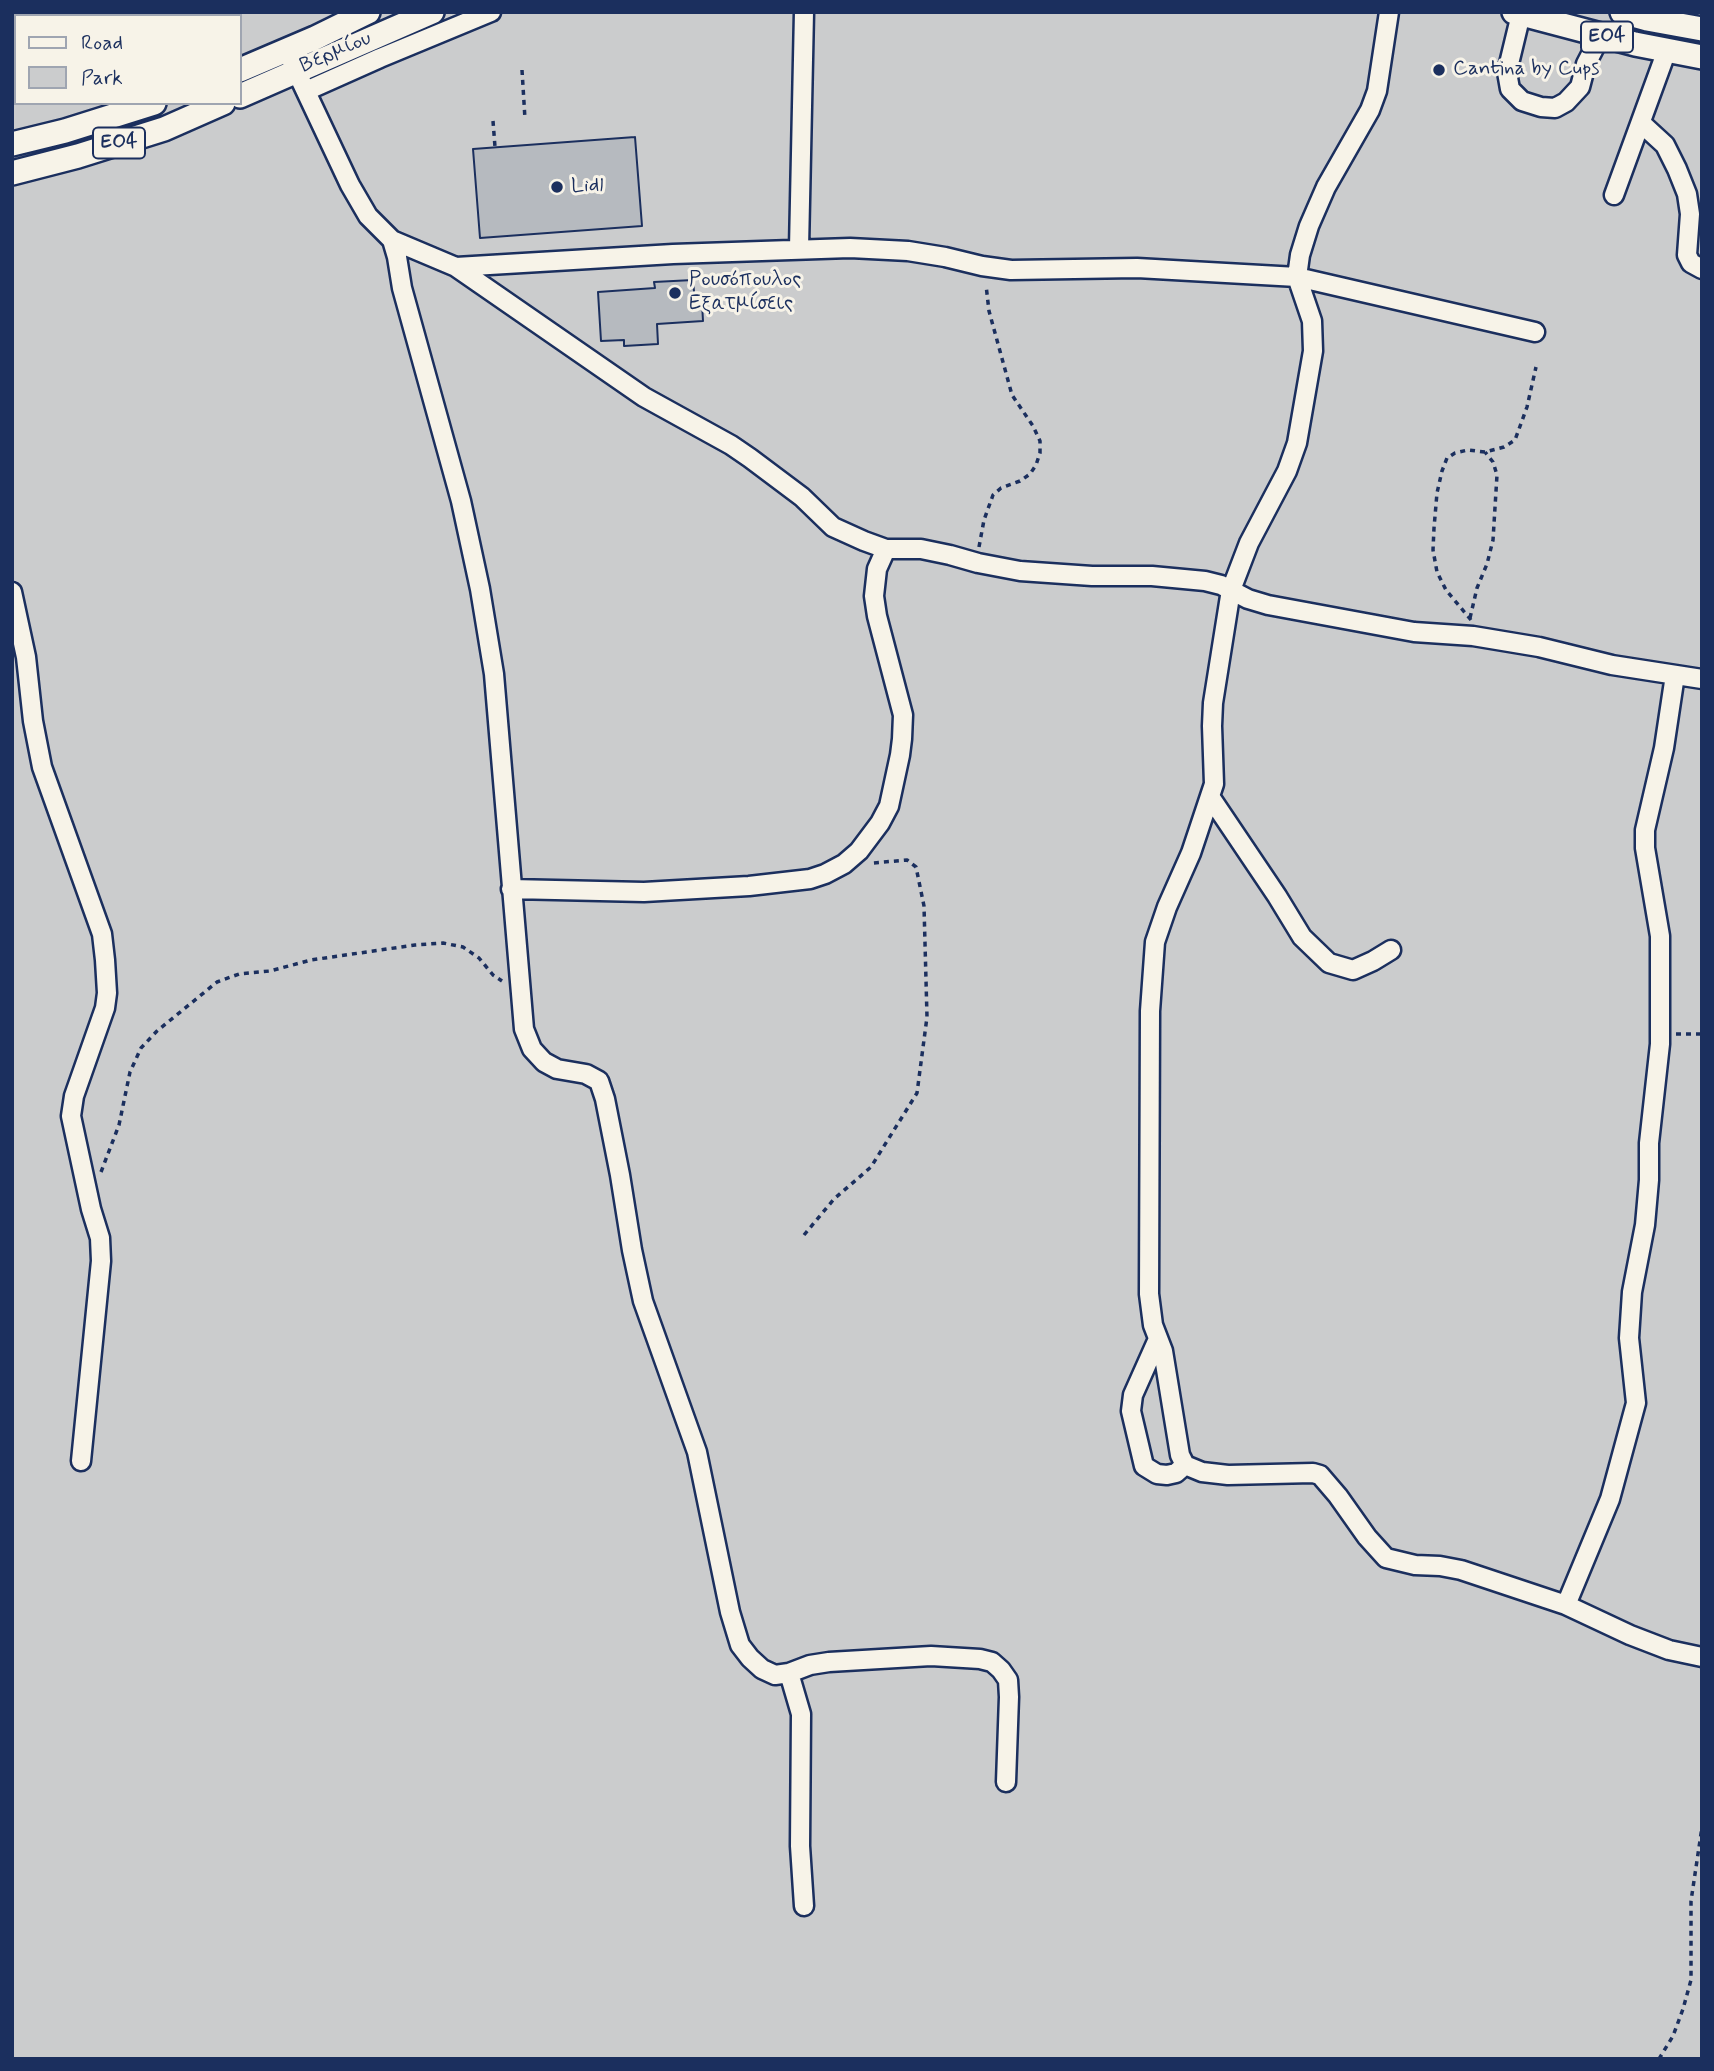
<!DOCTYPE html>
<html>
<head>
<meta charset="utf-8">
<style>
  body { margin:0 }
  #map { position:relative; width:1714px; height:2071px; overflow:hidden; background:#eae7e0; font-family:Mynerve,sans-serif }
  canvas { display:block }
  .frame { position:absolute; inset:0; border:14px solid #1b2f5e; pointer-events:none }
  .legend { position:absolute; left:14px; top:14px; width:228px; height:91px; box-sizing:border-box; background:#f7f3e8; border:2px solid #9fa5b1; margin:0; padding:9px 12px; list-style:none; font-size:21px; color:#1b2f5e }
  .legend li { display:flex; align-items:center; gap:14px; height:35px }
  .legend b { width:35px; border:2px solid #9fa5b1 }
</style>
</head>
<body>
<div id="map">
<canvas width="1714" height="2071"></canvas>
<div class="frame"></div>
<ul class="legend">
<li><b style="height:9px;background:#f7f3e8"></b>Road</li>
<li><b style="height:19px;background:#cbcccd"></b>Park</li>
</ul>
</div>
<script>
const c = document.querySelector('canvas').getContext('2d');
c.lineJoin = 'round';
function paint(path, color) { c.fillStyle = color; c.fill(path, 'evenodd'); }
const toPath = rows => new Path2D(rows.map(r => 'M' + r).join(''));
function stroke(path, color, width, dash) { c.strokeStyle = color; c.lineWidth = width; c.lineCap = dash ? 'butt' : 'round'; c.setLineDash(dash || []); c.stroke(path); }
function label(font, color, halo, rows, align = 'center') {
  c.font = font + ' Mynerve,sans-serif'; c.lineWidth = 6; c.setLineDash([]); c.textBaseline = 'middle'; c.strokeStyle = halo; c.fillStyle = color; for (const [text, x, y, turn = 0] of rows) {
    c.save(); c.translate(x, y); c.rotate((+turn || 0) * Math.PI / 180); c.textAlign = isNaN(turn) ? turn : align; if (halo) c.strokeText(text, 0, 0); c.fillText(text, 0, 0); c.restore();
  }
}
const green = toPath([
  [12,12,1702,12,1702,2059,12,2059],
  [16,16,240,16,240,103,16,103]
]);
const building = toPath([
  [635,137,642,226,480,238,473,149,635,137],
  [693,280,695,303,702,303,703,321,657,324,658,344,624,346,624,340,601,341,598,292,655,288,654,282,693,280]
]);
const path = toPath([
  [522,70,525,119],
  [493,121,495,147],
  [979,547,984,520,993,495,1001,488,1020,481,1030,474,1036,465,1040,453,1040,441,1033,426,1012,395,989,311,986,285],
  [1470,618,1477,588,1487,564,1493,540,1497,475,1493,462,1485,452],
  [1471,620,1446,590,1437,572,1433,550,1434,528,1437,493,1442,471,1447,458,1455,453,1468,450,1485,452,1504,447,1515,440,1527,407,1536,367],
  [1676,1034,1702,1034],
  [101,1172,119,1125,130,1072,141,1048,157,1031,217,982,239,974,270,971,311,960,415,945,443,943,463,947,479,958,493,975,502,981],
  [804,1235,834,1199,871,1167,917,1093,927,1017,924,906,916,867,907,860,873,863],
  [1659,2059,1673,2036,1683,2009,1691,1980,1691,1901,1702,1827]
]);
const minor = toPath([
  [1389,12,1377,91,1370,110,1326,187,1309,226,1300,255,1297,277,1312,321,1313,351,1297,443,1287,471,1249,543,1231,590,1213,703,1212,726,1214,784,1191,853,1167,907,1155,942,1150,1011,1149,1294,1153,1325,1163,1351,1180,1455,1185,1465,1202,1472,1228,1475,1313,1473,1320,1475,1338,1496,1367,1537,1386,1558,1415,1565,1440,1566,1461,1570,1566,1605,1630,1635,1669,1650,1702,1657],
  [1521,14,1507,72,1510,89,1522,101,1541,107,1555,108,1566,102,1580,87,1586,64,1601,35],
  [292,62,350,185,368,216,392,240,397,257,402,288,461,501,480,589,494,674,524,1029,532,1049,544,1062,557,1069,586,1074,599,1081,605,1099,620,1175,632,1250,643,1301,697,1452,730,1612,740,1645,750,1658,762,1669,775,1675,789,1673,810,1665,829,1662,931,1656,980,1659,992,1662,1001,1670,1008,1680,1009,1697,1006,1782],
  [306,91,380,58,491,12],
  [1641,123,1665,145,1677,169,1687,194,1690,214,1687,255,1691,263,1702,269],
  [1614,195,1667,50],
  [392,240,456,267,673,254,850,248,908,251,945,257,982,266,1011,270,1137,268,1297,277,1535,332],
  [799,248,804,12],
  [456,267,644,397,731,445,750,458,802,497,833,527,864,541,886,549,921,549,950,555,978,563,1020,571,1092,576,1152,576,1205,581,1221,585,1248,599,1268,605,1414,632,1473,636,1539,647,1612,665,1702,679],
  [12,592,26,657,33,721,42,767,102,934,105,960,107,993,105,1008,74,1096,71,1116,91,1209,100,1238,101,1261,81,1461],
  [1211,798,1277,896,1302,937,1329,963,1353,970,1373,961,1391,950],
  [511,889,644,892,749,886,810,879,825,874,844,864,859,851,880,823,889,806,900,755,902,739,903,715,877,616,874,596,877,569,886,549],
  [1158,1339,1133,1395,1131,1411,1144,1466,1157,1474,1167,1475,1176,1473,1185,1465],
  [1566,1605,1610,1499,1636,1403,1629,1338,1632,1292,1645,1225,1649,1180,1649,1143,1660,1044,1660,936,1645,848,1645,830,1664,748,1675,675],
  [789,1673,801,1714,800,1846,804,1906]
]);
const major = toPath([
  [1514,12,1635,44,1702,57],
  [1622,12,1647,19,1702,29],
  [240,70,315,38,368,12],
  [240,96,432,12],
  [12,144,65,131,154,103],
  [12,173,78,156,164,129,223,103]
]);
const markers = [
  [1439,70,7,"#1b2f5e"],
  [557,187,7,"#1b2f5e"],
  [675,293,7,"#1b2f5e"]
];
const shields = [
  [1607,37,52],
  [119,143,52]
];
const shieldNames = [
  ["ΕΟ4",1607,37],
  ["ΕΟ4",119,143]
];
const streetNames = [
  ["Βερμίου",336,53,-23]
];
const poiNames = [
  ["Cantina by Cups",1453,70],
  ["Lidl",571,187],
  ["Ρουσόπουλος",689,281],
  ["Εξατμίσεις",689,305]
];
paint(green, '#cbcccd');
paint(building, '#b6babf');
stroke(building, '#1b2f5e', 2);
stroke(minor, '#1b2f5e', 23);
stroke(major, '#1b2f5e', 28);
stroke(path, '#1b2f5e', 3.5, [5, 5]);
stroke(minor, '#f7f3e8', 18);
stroke(major, '#f7f3e8', 23);
for (const [x, y, r, color] of markers) { const dot = new Path2D(); dot.arc(x, y, r, 0, 2 * Math.PI); c.fillStyle = color; c.fill(dot); stroke(dot, '#f7f3e8', 2.5); }
for (const [x, y, w] of shields) { const box = new Path2D(); box.roundRect(x - w / 2, y - 15.5, w, 31, 5); c.fillStyle = '#f7f3e8'; c.fill(box); stroke(box, '#1b2f5e', 2); }
label('bold 19px', '#1b2f5e', null, shieldNames);
label('21px', '#1b2f5e', '#f7f3e8', streetNames);
label('21px', '#1b2f5e', '#f7f3e8', poiNames, 'left');
</script>
</body>
</html>
